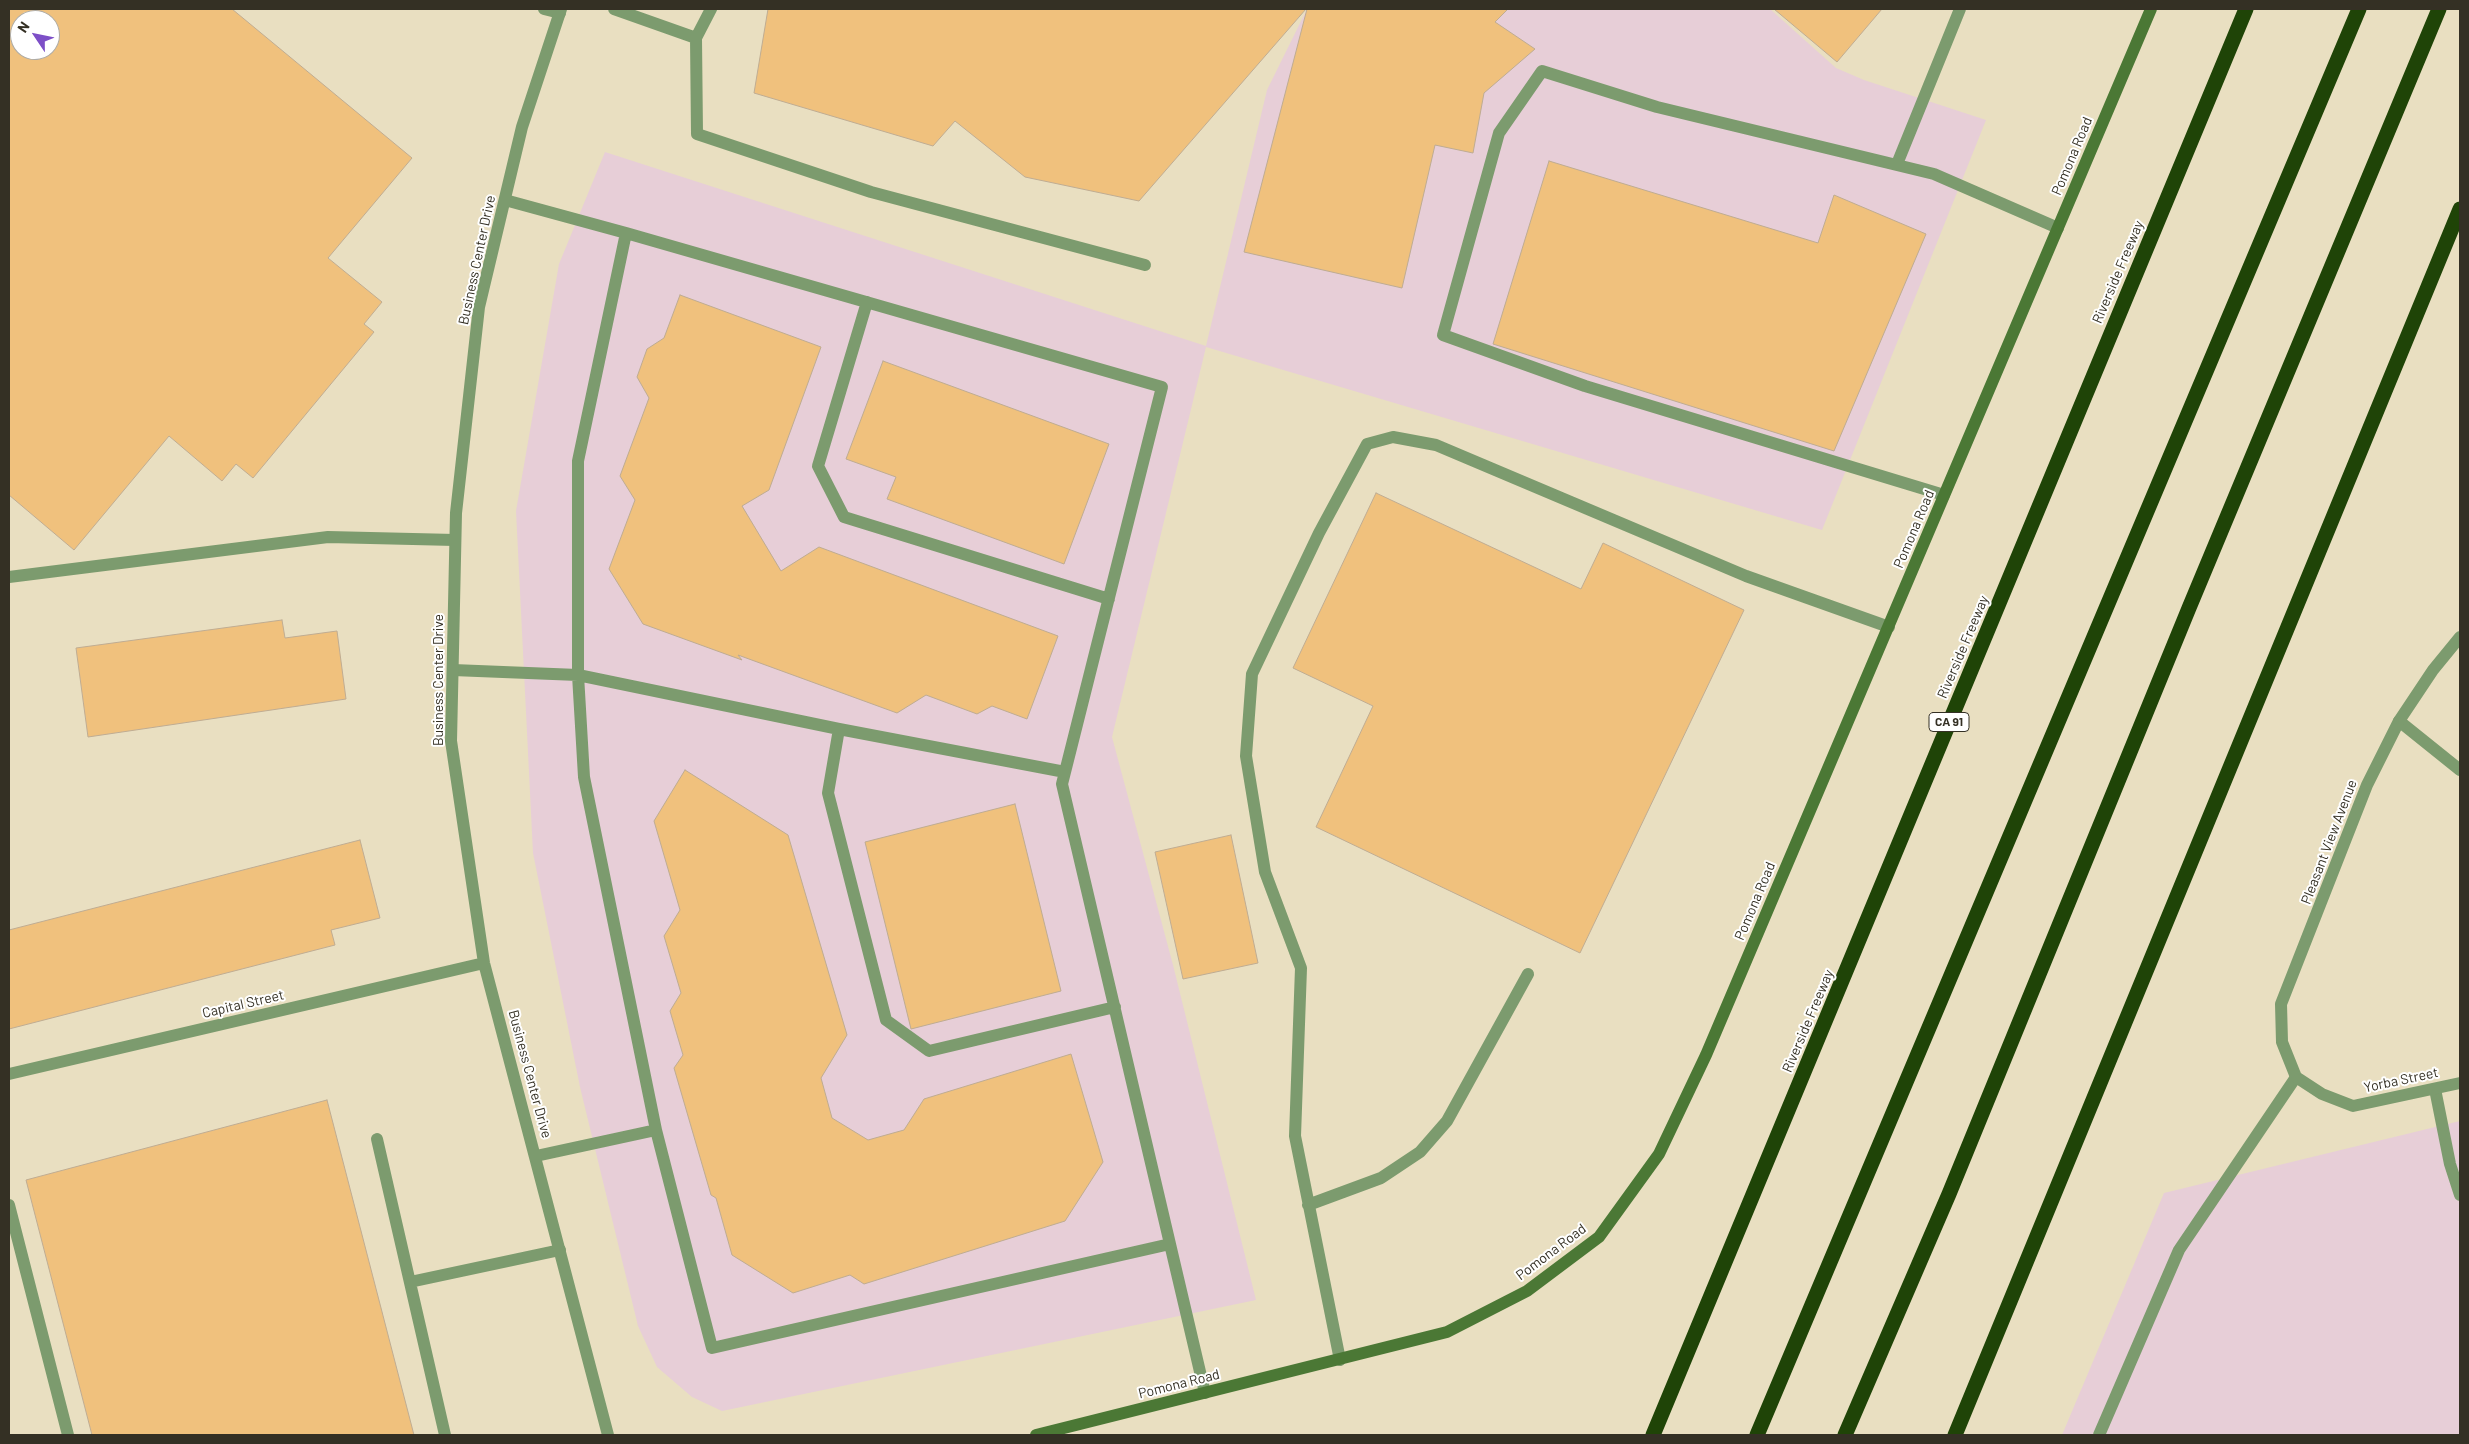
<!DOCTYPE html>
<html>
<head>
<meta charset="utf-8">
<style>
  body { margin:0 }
  #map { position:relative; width:2469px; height:1444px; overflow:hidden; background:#e9dfc1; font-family:Barlow,sans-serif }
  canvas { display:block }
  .frame { position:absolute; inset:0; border:10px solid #343024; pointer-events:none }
  .north { position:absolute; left:10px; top:10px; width:50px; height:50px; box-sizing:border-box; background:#fff; border:1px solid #aeaca7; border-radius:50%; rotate:304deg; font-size:14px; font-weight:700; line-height:20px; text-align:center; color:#343024 }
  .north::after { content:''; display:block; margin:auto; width:18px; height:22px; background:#7d4fc7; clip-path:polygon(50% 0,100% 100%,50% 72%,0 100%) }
</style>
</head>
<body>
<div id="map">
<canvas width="2469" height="1444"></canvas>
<div class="frame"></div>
<div class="north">N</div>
</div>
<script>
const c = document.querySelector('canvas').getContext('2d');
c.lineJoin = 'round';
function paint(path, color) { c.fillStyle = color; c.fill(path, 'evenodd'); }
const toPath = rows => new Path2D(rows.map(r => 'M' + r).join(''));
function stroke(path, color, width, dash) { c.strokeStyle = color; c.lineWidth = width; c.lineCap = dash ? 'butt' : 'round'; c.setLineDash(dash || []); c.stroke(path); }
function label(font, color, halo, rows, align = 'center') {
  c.font = font + ' Barlow,sans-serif'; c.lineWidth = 4; c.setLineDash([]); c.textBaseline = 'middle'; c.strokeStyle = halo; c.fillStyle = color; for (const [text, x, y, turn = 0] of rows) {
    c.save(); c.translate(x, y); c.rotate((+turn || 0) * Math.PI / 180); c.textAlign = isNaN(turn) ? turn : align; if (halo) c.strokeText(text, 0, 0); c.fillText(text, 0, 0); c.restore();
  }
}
const commercial = toPath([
  [1307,9,1770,9,1836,68,1864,80,1986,120,1822,530,1206,347,1112,737,1173,965,1256,1300,722,1411,692,1397,657,1367,638,1326,580,1087,533,853,516,511,559,264,605,152,1206,346,1267,90],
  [2460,1121,2460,1435,2062,1435,2164,1193]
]);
const building = toPath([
  [9,9,232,9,412,158,328,258,382,302,364,324,374,332,253,478,236,464,222,481,169,436,74,550,9,495,9,9],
  [20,20,50,20,50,50,20,50,20,20],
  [768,9,1306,9,1139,201,1025,177,955,121,933,146,754,93,768,9],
  [1307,9,1508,9,1495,22,1535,49,1484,93,1473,153,1435,145,1402,288,1244,252,1307,9],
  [1774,9,1882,9,1837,62,1774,9],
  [1549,161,1818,243,1834,195,1926,234,1834,451,1493,344,1549,161],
  [680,295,821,347,769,490,742,506,781,571,819,547,1058,636,1027,719,992,706,977,714,926,695,897,713,738,655,742,660,643,624,609,569,635,500,620,476,649,398,637,377,647,349,664,338,680,295],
  [883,361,1109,444,1064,564,887,499,896,477,846,459,883,361],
  [1376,493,1581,589,1603,543,1744,610,1580,953,1316,827,1373,706,1293,668,1376,493],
  [282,620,285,638,337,631,346,699,88,737,76,648,282,620],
  [685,770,788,835,847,1035,821,1078,832,1118,868,1140,904,1130,924,1099,1071,1054,1103,1162,1065,1221,864,1284,850,1275,793,1293,732,1255,716,1198,711,1195,674,1068,683,1055,670,1011,681,993,664,936,680,910,654,821,685,770],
  [1015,804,1061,991,911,1029,865,842,1015,804],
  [1231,835,1258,963,1183,979,1155,852,1231,835],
  [360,840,380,918,331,930,335,945,9,1029,9,930,360,840],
  [327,1100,414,1435,92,1435,26,1180,327,1100]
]);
const service = toPath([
  [544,9,560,13],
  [614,9,696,38,711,9],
  [696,38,697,134,871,192,1145,265],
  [1897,164,1960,9],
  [626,233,1162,387,1062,784,1205,1393],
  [867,302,818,466,844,517,1109,599],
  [1944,495,1585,386,1443,335,1499,133,1542,71,1657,107,1934,174,2058,228],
  [9,577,328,537,455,540],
  [453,670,578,675,578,461,626,233,505,200],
  [2399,721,2460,770],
  [839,729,828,793,886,1020,929,1051,1115,1007],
  [2435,1089,2450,1164,2460,1195],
  [656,1130,584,777,578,675,839,729,1065,772],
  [377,1139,445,1435],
  [536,1156,656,1130,712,1348,1170,1244],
  [9,1205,68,1435],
  [1308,1205,1381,1178,1420,1152,1447,1121,1528,974],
  [410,1282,560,1250],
  [1340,1360,1295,1136,1301,968,1265,872,1246,756,1252,674,1319,533,1367,444,1393,437,1436,445,1746,576,1889,627],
  [2099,1435,2179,1250,2296,1077]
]);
const minor = toPath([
  [561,9,522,127,479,307,456,513,451,741,484,963,608,1435],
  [2460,637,2433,670,2399,721,2367,785,2281,1004,2282,1042,2296,1077,2322,1094,2353,1106,2460,1083],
  [9,1074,484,963]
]);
const secondary = toPath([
  [1036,1435,1447,1332,1527,1291,1599,1237,1659,1154,1706,1055,2151,9]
]);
const motorway = toPath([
  [1653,1435,2246,9],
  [1757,1435,2359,9],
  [1845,1435,1949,1194,2189,608,2439,9],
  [1955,1435,2460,209]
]);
const shields = [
  [1949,722,40]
];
const shieldNames = [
  ["CA 91",1949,722]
];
const streetNames = [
  ["Pomona Road",2072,156,-67],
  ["Business Center Drive",477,260,-78],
  ["Riverside Freeway",2118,272,-67],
  ["Pomona Road",1914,529,-67],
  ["Riverside Freeway",1963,647,-67],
  ["Business Center Drive",438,680,-90],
  ["Pleasant View Avenue",2329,842,-69],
  ["Pomona Road",1755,901,-67],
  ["Capital Street",243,1004,-13],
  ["Riverside Freeway",1808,1021,-67],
  ["Business Center Drive",530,1074,75],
  ["Yorba Street",2401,1080,-12],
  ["Pomona Road",1551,1252,-37],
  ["Pomona Road",1179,1384,-14]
];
paint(commercial, '#e7ced7');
paint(building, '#f0c17d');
stroke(building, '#bfac92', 1);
stroke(service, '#7c9b6e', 12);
stroke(minor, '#7c9b6e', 12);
stroke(secondary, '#4b7835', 12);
stroke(motorway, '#1f4407', 15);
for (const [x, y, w] of shields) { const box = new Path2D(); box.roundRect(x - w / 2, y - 9.5, w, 19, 4); c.fillStyle = '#fff'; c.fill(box); stroke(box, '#343024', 1); }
label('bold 12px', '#343024', null, shieldNames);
label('14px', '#343024', '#fff', streetNames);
</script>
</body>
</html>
